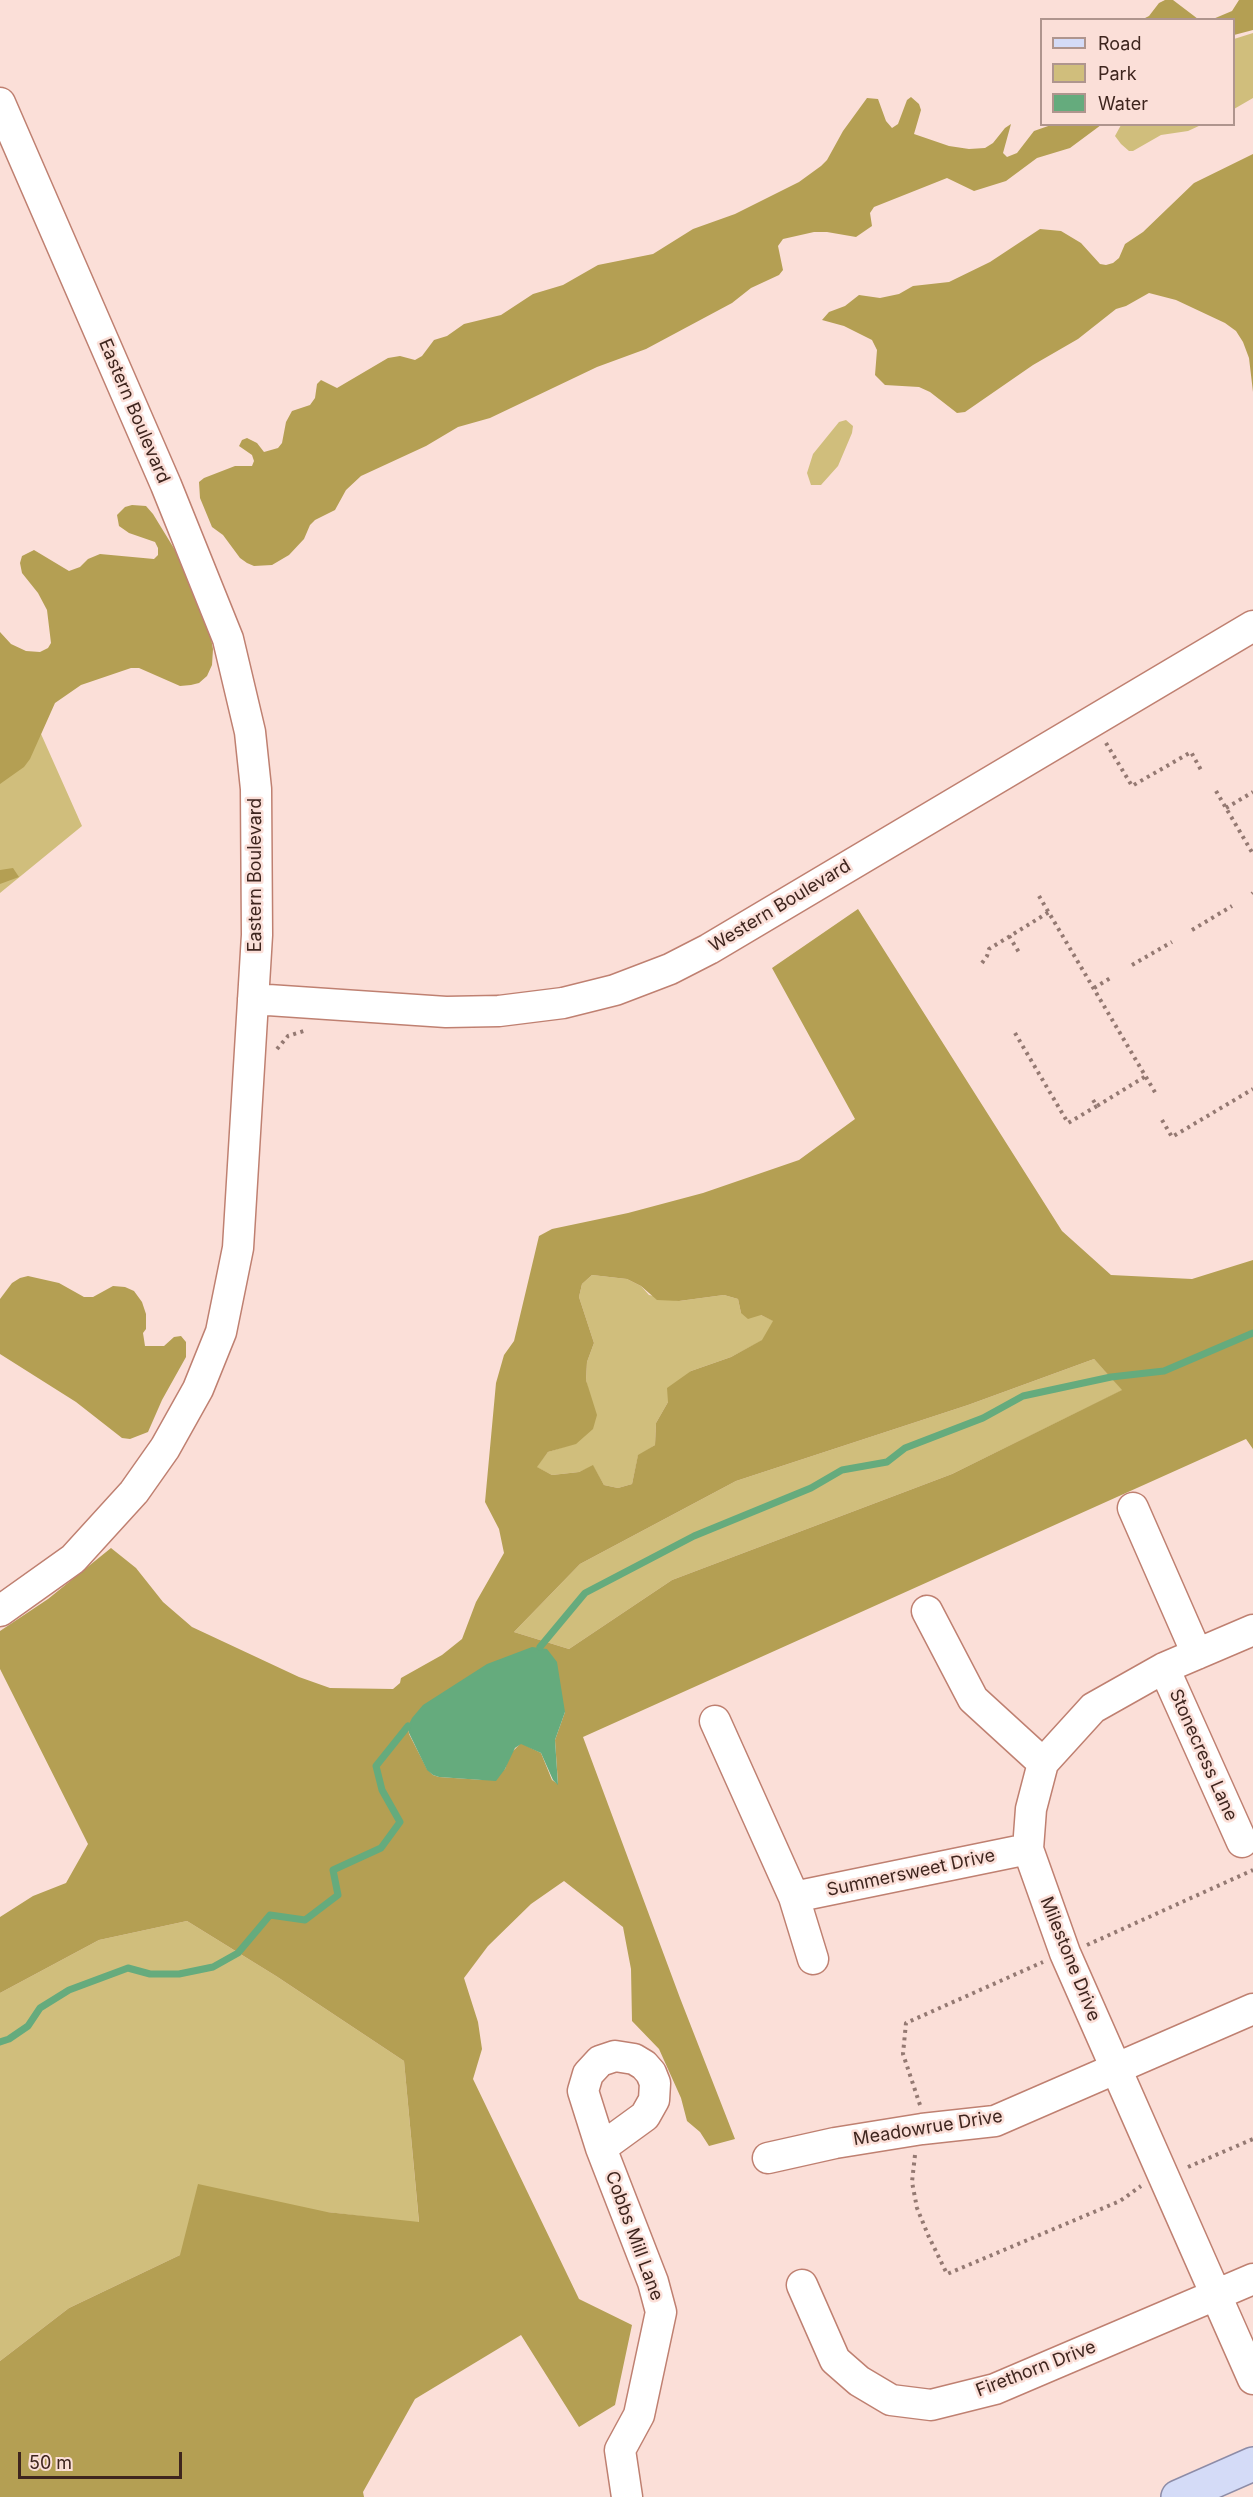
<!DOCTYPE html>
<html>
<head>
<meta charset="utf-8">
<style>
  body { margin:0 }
  #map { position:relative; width:1253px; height:2497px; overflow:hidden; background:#fbdfd8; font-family:Inter,sans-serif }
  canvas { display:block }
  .legend { position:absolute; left:1040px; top:18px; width:195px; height:108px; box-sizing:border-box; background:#fbdfd8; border:2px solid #af958e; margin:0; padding:8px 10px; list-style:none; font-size:18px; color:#3e251e }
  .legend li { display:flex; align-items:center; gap:12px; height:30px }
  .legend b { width:30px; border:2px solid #af958e }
  .scale { position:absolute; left:18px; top:2452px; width:164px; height:27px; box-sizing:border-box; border:3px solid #3e251e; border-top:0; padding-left:8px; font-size:18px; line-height:21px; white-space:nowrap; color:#3e251e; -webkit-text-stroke:4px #fbdfd8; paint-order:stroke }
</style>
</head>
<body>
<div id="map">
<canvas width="1253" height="2497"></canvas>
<ul class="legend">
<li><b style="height:8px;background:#d4dbf7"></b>Road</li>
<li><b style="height:16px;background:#d0be7c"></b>Park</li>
<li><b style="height:16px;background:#65ab7d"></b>Water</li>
</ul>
<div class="scale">50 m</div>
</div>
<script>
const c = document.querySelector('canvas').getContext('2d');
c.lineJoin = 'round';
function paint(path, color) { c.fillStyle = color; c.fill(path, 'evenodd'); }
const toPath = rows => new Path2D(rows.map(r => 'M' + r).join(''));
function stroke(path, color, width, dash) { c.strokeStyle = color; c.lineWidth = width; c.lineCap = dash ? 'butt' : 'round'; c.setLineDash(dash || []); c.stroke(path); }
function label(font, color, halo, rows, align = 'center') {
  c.font = font + ' Inter,sans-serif'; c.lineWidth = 5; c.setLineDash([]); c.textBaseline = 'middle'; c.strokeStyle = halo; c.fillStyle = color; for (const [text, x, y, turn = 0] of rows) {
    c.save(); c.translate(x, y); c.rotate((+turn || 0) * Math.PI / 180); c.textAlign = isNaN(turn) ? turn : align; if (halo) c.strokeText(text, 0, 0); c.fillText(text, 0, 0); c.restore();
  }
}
const green = toPath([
  [1253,33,1253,98,1234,109,1234,39],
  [1121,125,1121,124,1201,125,1188,131,1161,135,1133,151,1129,151,1121,144,1115,136],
  [846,420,853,426,852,433,838,466,821,485,811,485,807,473,813,454,839,422],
  [21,689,82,826,0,893,0,699],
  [592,1275,627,1279,641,1286,649,1295,679,1301,724,1295,738,1299,741,1313,761,1315,774,1321,763,1340,731,1357,691,1371,668,1402,656,1423,655,1445,638,1456,632,1484,618,1488,604,1485,593,1466,579,1472,552,1475,536,1467,548,1452,576,1443,590,1397,586,1380,587,1362,594,1343,579,1297,582,1284],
  [1094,1359,1123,1390,952,1474,672,1580,569,1649,514,1632,580,1564,736,1481,968,1405],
  [187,1921,276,1976,404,2061,419,2223,327,2212,180,2255,69,2308,0,2361,0,1993,99,1940]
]);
const forest = toPath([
  [1165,0,1173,0,1198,19,1143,19,1149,16,1159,3],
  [1239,0,1253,0,1253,30,1234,35,1234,20,1213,19,1232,11],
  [911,97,919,104,921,110,914,134,949,146,969,149,985,148,993,143,1005,128,1011,124,1003,153,1007,157,1017,153,1034,131,1051,125,1101,125,1070,148,1037,158,1006,181,974,191,947,178,874,207,870,213,872,226,856,237,827,232,814,232,783,239,778,246,783,270,779,275,751,288,732,303,646,349,597,367,490,418,458,427,426,446,361,476,346,490,335,510,315,520,310,525,304,539,289,555,272,565,254,566,247,563,240,558,223,535,212,527,200,498,199,482,204,478,235,466,252,466,254,461,252,455,239,446,242,440,247,438,257,443,264,452,278,448,282,443,286,422,292,411,310,405,315,398,317,384,321,380,337,388,388,358,400,356,415,360,422,356,434,340,447,336,464,324,501,315,533,294,563,285,598,265,653,254,693,229,735,214,799,182,821,166,827,160,843,131,867,98,878,99,886,121,892,128,898,124,907,100],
  [1253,154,1253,392,1249,358,1243,342,1236,331,1225,323,1176,300,1149,293,1126,306,1116,309,1078,339,1033,365,965,412,957,413,930,392,919,387,885,385,875,375,877,350,872,340,844,326,822,320,829,312,845,306,859,295,880,298,899,294,913,286,949,282,990,262,1040,229,1061,231,1081,243,1100,264,1106,265,1113,263,1119,258,1125,244,1143,232,1194,183],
  [132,505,146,506,153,514,175,550,209,628,213,649,212,665,207,676,199,683,191,685,180,686,139,668,131,668,81,685,55,703,30,759,24,767,0,784,0,632,11,644,26,651,40,652,48,648,51,643,47,610,38,593,22,573,20,563,22,556,34,550,69,571,80,567,88,559,100,554,154,559,158,555,158,548,155,542,129,533,119,526,117,515,125,507],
  [13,868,19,877,0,884,0,870],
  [858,909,1062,1231,1111,1275,1192,1279,1253,1260,1253,1449,1246,1439,583,1737,680,1998,735,2139,709,2146,700,2132,687,2121,681,2098,659,2049,632,2021,631,1969,623,1927,564,1881,531,1904,488,1946,464,1978,478,2022,482,2049,473,2079,579,2299,632,2325,615,2405,579,2427,521,2335,415,2399,363,2492,364,2497,0,2497,0,2361,69,2308,180,2255,198,2184,327,2212,419,2222,404,2061,276,1976,187,1921,99,1940,0,1993,0,1917,33,1896,66,1883,88,1844,0,1669,0,1631,48,1599,111,1548,136,1568,163,1602,192,1627,299,1677,330,1688,393,1689,400,1683,401,1678,442,1655,462,1639,476,1602,504,1553,499,1529,485,1502,496,1383,504,1355,514,1341,539,1236,552,1229,628,1213,703,1193,799,1160,855,1119,772,968],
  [592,1275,627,1279,641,1286,657,1300,679,1301,724,1295,738,1299,741,1313,748,1319,761,1315,773,1321,762,1340,731,1357,691,1371,667,1388,668,1402,656,1423,655,1445,638,1455,632,1484,618,1488,604,1485,593,1465,579,1472,552,1475,537,1467,548,1452,576,1444,593,1429,597,1415,586,1380,587,1362,594,1343,579,1297,582,1284],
  [1094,1359,1122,1390,952,1474,672,1580,569,1649,514,1632,580,1564,736,1481,968,1405],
  [565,1712,555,1740,558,1784,552,1780,541,1753,521,1743,510,1754,505,1769,484,1780,439,1777,433,1775,427,1769,409,1734,408,1726],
  [28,1276,59,1283,84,1297,93,1297,113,1286,125,1287,134,1291,142,1302,146,1314,146,1329,143,1333,145,1346,164,1346,174,1337,181,1336,186,1342,186,1357,162,1400,148,1432,130,1439,122,1438,76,1402,0,1354,0,1299,12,1283,20,1278]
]);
const water = toPath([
  [532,1647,547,1649,557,1662,565,1712,555,1740,558,1785,553,1780,541,1753,521,1744,515,1748,505,1769,496,1781,439,1777,433,1775,427,1770,409,1733,408,1726,412,1718,423,1705,487,1664]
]);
const stream = toPath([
  [540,1647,585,1593,694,1536,811,1488,842,1470,887,1462,905,1448,983,1418,1023,1396,1111,1377,1164,1371,1253,1333],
  [0,2042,9,2039,28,2026,40,2008,69,1990,128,1968,150,1974,179,1974,213,1967,238,1953,270,1915,305,1920,338,1895,333,1870,381,1848,400,1822,382,1790,376,1766,408,1726]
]);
const path = toPath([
  [1106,743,1132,786,1191,752,1201,770],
  [1216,791,1253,854],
  [1226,808,1253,792],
  [1252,894,1253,893],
  [1039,896,1156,1094],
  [1192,930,1232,906],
  [1009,936,1020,954],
  [982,963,987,956,989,949,1049,912],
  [1132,965,1172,942],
  [1094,988,1112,977],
  [1015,1033,1068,1123,1097,1106],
  [277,1049,288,1036,307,1030],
  [1093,1100,1097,1106,1146,1076],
  [1162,1120,1172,1137,1253,1089],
  [1087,1945,1253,1870],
  [920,2105,903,2054,906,2023,1043,1962],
  [915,2155,912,2182,917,2208,928,2235,947,2274,1120,2201,1141,2186],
  [1188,2167,1253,2139]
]);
const minor = toPath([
  [0,103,166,485,228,639,250,732,256,789,257,935,238,1248,221,1332,198,1389,165,1448,134,1492,73,1559,0,1611],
  [253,999,446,1012,499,1011,563,1003,615,990,670,969,709,949,1253,626],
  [1133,1508,1197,1654],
  [927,1611,973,1699,1043,1763],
  [1253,1630,1164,1668,1093,1708,1043,1763,1031,1809,1028,1849,1065,1953,1253,2379],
  [1164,1668,1242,1842],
  [715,1721,794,1897,813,1959],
  [794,1897,1028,1849],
  [601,2148,645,2116,654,2100,655,2083,651,2073,644,2065,634,2059,615,2056,600,2061,588,2074,583,2091,601,2148,653,2282,661,2312,639,2415,620,2450,627,2497],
  [768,2158,835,2143,922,2129,995,2121,1253,2009],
  [802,2285,835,2360,859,2381,891,2400,931,2405,995,2389,1253,2279]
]);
const major = toPath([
  [1178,2497,1253,2464]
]);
const streetNames = [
  ["Eastern Boulevard",134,411,67],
  ["Eastern Boulevard",256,875,-90],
  ["Western Boulevard",780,906,-31],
  ["Stonecress Lane",1203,1755,66],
  ["Summersweet Drive",911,1873,-12],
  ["Milestone Drive",1070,1959,68],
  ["Meadowrue Drive",928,2128,-9],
  ["Cobbs Mill Lane",634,2236,70],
  ["Firethorn Drive",1036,2369,-21]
];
paint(green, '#d0be7c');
paint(forest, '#b49f53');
paint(water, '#65ab7d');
stroke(stream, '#65ab7d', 7);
stroke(minor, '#bf8071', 33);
stroke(major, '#8d8ca7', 36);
stroke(path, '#947972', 4, [3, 4.5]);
stroke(minor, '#fff', 30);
stroke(major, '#d4dbf7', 33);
label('18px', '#3e251e', '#fbdfd8', streetNames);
</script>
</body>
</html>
